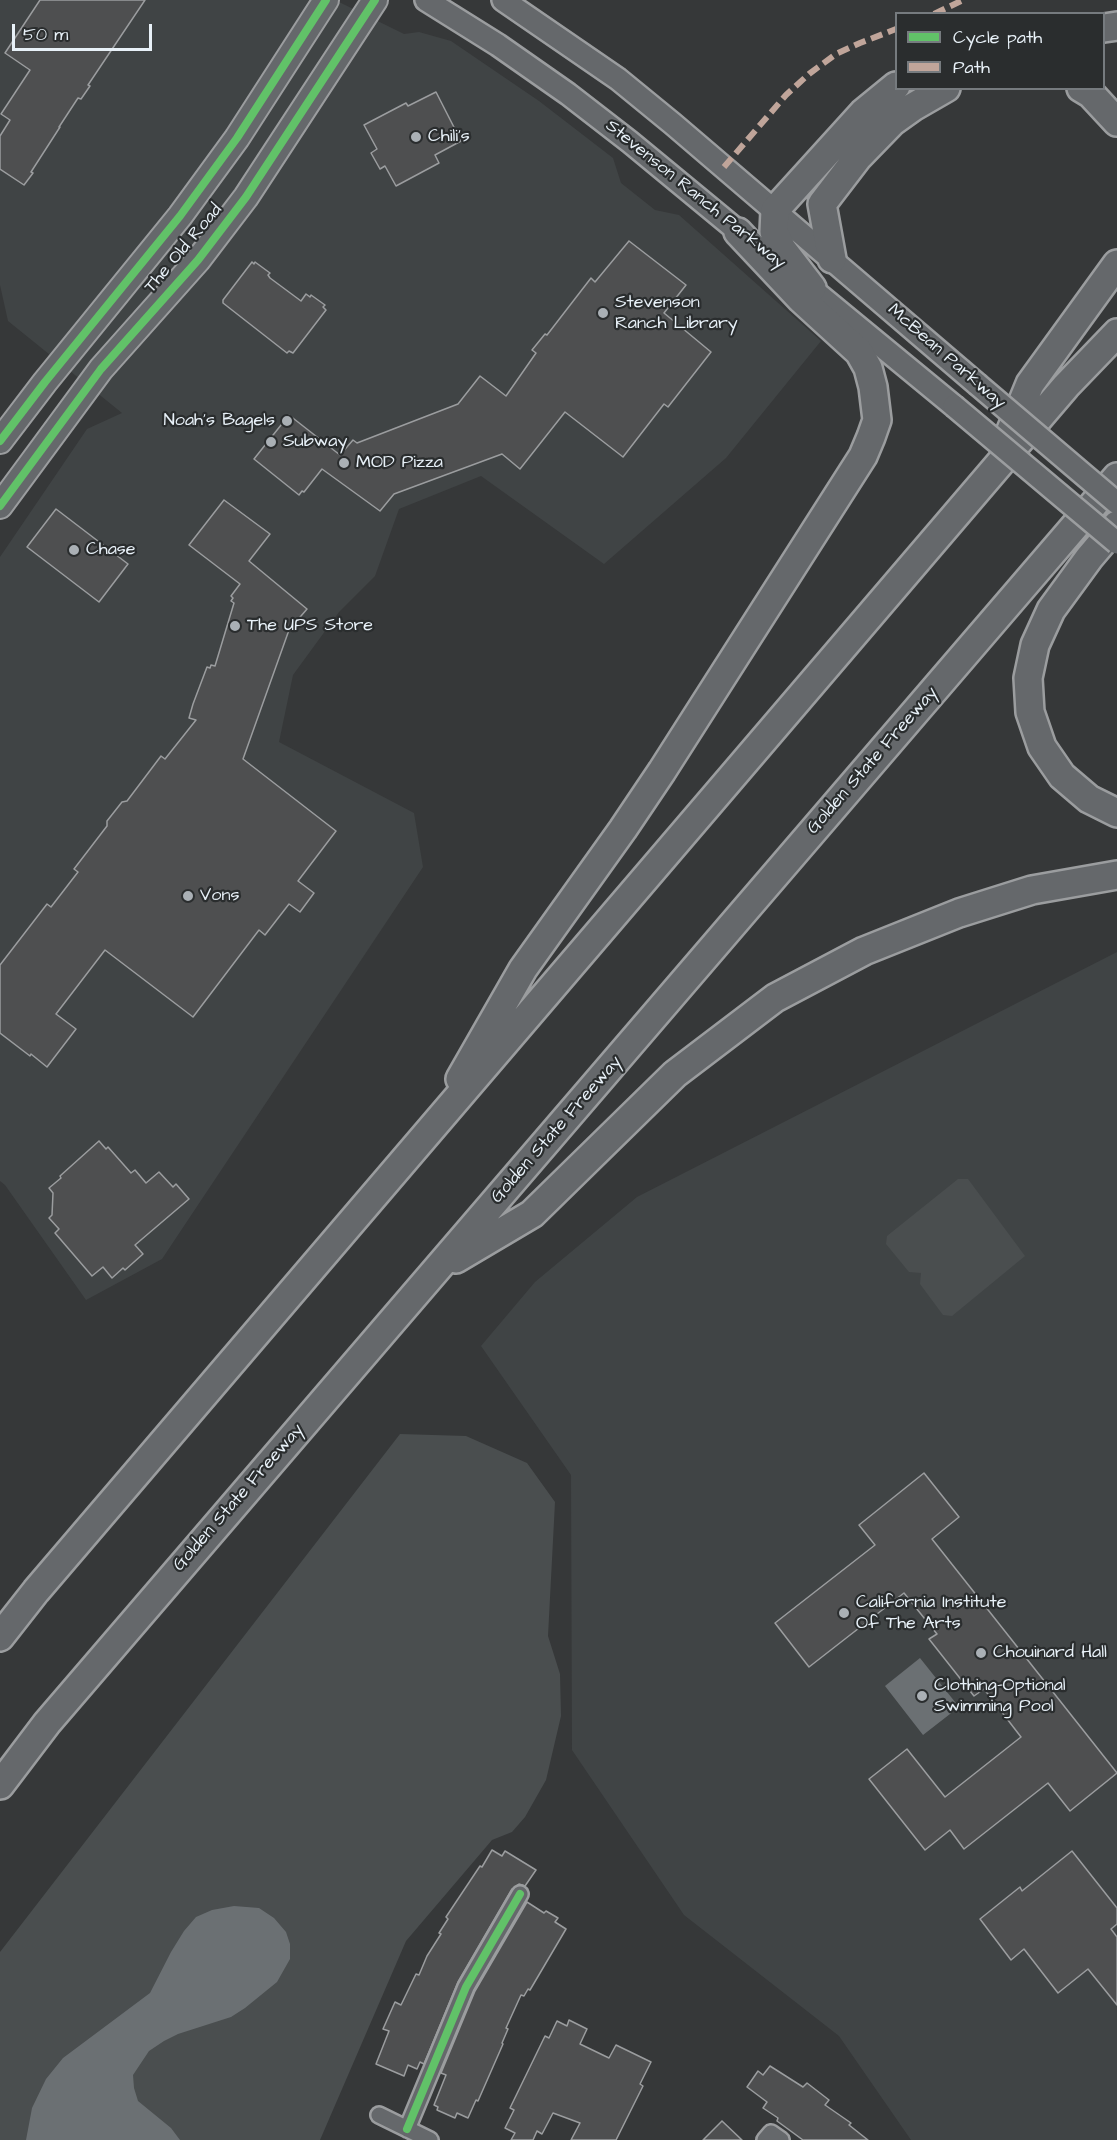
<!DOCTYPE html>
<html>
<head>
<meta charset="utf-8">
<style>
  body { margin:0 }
  #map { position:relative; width:1117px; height:2140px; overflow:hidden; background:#363839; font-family:"Architects Daughter",sans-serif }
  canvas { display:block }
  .legend { position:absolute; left:895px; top:12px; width:210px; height:78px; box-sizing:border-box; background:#2a2d2e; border:2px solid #767b7f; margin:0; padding:8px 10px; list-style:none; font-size:18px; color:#e8f1f8 }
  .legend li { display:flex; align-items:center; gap:12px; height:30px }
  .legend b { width:30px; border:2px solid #767b7f }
  .scale { position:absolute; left:12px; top:24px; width:140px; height:27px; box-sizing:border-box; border:3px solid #e8f1f8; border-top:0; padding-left:8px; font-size:18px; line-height:21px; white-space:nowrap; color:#e8f1f8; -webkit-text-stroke:4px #2a2d2e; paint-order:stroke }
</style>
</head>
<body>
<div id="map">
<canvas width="1117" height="2140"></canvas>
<ul class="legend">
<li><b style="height:8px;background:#61c268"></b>Cycle path</li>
<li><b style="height:8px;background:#c0a59a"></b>Path</li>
</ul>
<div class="scale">50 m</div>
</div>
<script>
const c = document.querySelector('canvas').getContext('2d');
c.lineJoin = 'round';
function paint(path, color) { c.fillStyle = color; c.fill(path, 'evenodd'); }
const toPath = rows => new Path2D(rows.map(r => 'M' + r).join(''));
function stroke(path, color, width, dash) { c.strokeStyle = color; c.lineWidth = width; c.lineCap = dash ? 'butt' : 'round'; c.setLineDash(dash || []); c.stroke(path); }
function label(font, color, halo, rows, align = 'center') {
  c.font = font + ' "Architects Daughter",sans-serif'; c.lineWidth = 4.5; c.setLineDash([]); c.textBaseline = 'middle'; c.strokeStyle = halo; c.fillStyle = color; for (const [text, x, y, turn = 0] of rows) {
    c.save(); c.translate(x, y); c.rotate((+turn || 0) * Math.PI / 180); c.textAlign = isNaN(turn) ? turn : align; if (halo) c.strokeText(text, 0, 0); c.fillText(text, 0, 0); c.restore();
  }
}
const built = toPath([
  [0,0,335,0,404,34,419,32,451,41,539,101,613,158,621,183,655,210,679,215,821,341,726,458,604,564,481,476,399,509,375,576,339,612,293,675,279,742,414,813,423,867,162,1259,86,1300,5,1185,0,1181,0,557,87,429,122,413,8,321,0,285],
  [1117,952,1117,2140,911,2140,839,2036,684,1915,572,1750,571,1475,481,1346,535,1282,637,1197]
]);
const green = toPath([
  [958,1179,968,1179,1025,1256,952,1316,943,1315,920,1284,921,1273,909,1272,886,1244,887,1236],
  [400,1434,466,1436,527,1463,555,1502,548,1636,560,1674,561,1716,546,1780,525,1817,512,1832,492,1840,406,1941,320,2140,0,2140,0,1952]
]);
const water = toPath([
  [920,1658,959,1707,923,1735,885,1686],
  [234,1906,259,1908,274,1918,286,1932,290,1944,290,1959,277,1982,245,2008,231,2017,178,2034,164,2041,149,2051,133,2075,134,2088,138,2101,171,2128,180,2140,26,2140,32,2108,46,2079,63,2058,150,1993,171,1952,184,1931,196,1917,212,1910]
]);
const building = toPath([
  [40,0,145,0,88,85,90,86,81,99,78,98,59,127,60,127,31,172,33,173,24,185,0,169,0,136,10,120,1,114,30,70,5,53,40,0],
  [436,92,461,141,435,155,439,163,396,186,385,166,380,169,371,153,377,149,364,125,406,103,408,106,436,92],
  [629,241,686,285,664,313,711,352,668,407,664,404,623,457,565,412,520,469,502,454,394,494,380,511,322,469,304,492,302,491,299,495,254,459,289,415,340,455,353,440,357,443,458,404,480,376,506,396,536,353,532,350,545,334,547,335,591,278,595,282,629,241],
  [252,262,254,264,255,262,270,273,268,275,270,278,301,301,306,294,310,297,311,295,325,305,323,307,326,310,293,353,289,351,287,353,223,303,223,300,252,262],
  [224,500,270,534,249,561,307,609,289,630,243,759,336,831,298,881,314,893,300,912,289,904,265,935,259,930,193,1017,105,950,56,1014,76,1029,47,1067,31,1054,30,1056,0,1033,0,965,47,904,51,907,78,872,74,869,107,826,107,821,122,802,127,801,161,756,165,759,196,720,189,718,193,704,207,667,210,668,211,665,215,666,234,603,231,601,233,598,231,596,240,584,189,545,224,500],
  [56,509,128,564,99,602,27,547,56,509],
  [99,1141,106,1149,108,1147,131,1173,135,1170,146,1183,159,1172,173,1187,176,1184,189,1199,135,1245,143,1254,125,1270,123,1268,112,1278,103,1267,92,1276,55,1233,59,1229,49,1218,52,1215,53,1193,49,1188,61,1178,60,1176,99,1141],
  [924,1473,959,1517,932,1539,1117,1773,1070,1811,1048,1783,964,1849,950,1830,925,1850,869,1779,907,1749,945,1797,1021,1737,984,1689,974,1696,929,1639,937,1634,904,1593,809,1667,775,1623,875,1545,859,1525,924,1473],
  [492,1850,502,1856,505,1851,536,1870,525,1886,519,1884,512,1889,458,1982,424,2064,420,2062,417,2069,408,2065,404,2076,376,2064,389,2031,383,2029,395,2002,401,2005,416,1974,419,1975,427,1956,441,1934,439,1933,448,1919,446,1917,480,1866,482,1867,492,1850],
  [1072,1851,1117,1908,1117,1924,1111,1929,1117,1937,1117,2005,1088,1969,1058,1993,1024,1949,1011,1960,980,1919,1020,1887,1022,1891,1072,1851],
  [527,1902,544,1913,546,1911,558,1918,555,1922,566,1929,530,1990,528,1989,524,1996,521,1995,506,2028,508,2029,502,2043,503,2044,478,2101,476,2100,468,2118,457,2113,455,2118,437,2110,438,2107,434,2105,446,2075,441,2073,475,1991,527,1902],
  [569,2020,587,2029,580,2044,609,2058,616,2045,651,2062,640,2084,643,2086,616,2140,571,2140,580,2123,553,2113,542,2134,537,2131,533,2140,511,2140,515,2133,505,2128,514,2110,510,2108,545,2036,549,2038,557,2021,567,2026,569,2020],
  [770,2066,803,2087,807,2083,829,2100,825,2105,851,2123,849,2125,868,2140,803,2140,777,2121,778,2118,763,2108,767,2102,747,2087,758,2071,763,2075,770,2066],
  [722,2121,742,2140,703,2140,722,2121]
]);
const minor = toPath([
  [379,2115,430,2140],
  [407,2129,466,1987,520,1894],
  [765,2140,771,2133,781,2140]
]);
const secondary = toPath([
  [426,0,498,45,568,94,630,142,750,241],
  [503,0,618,79,673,124,977,384],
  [801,280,954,406]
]);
const primary = toPath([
  [0,441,45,382,180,216,237,138,326,0],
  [0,506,101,369,198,260,246,197,375,0]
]);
const motorway = toPath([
  [1104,28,1117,26],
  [1081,88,1091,94,1117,122],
  [832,259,822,204,858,157,892,122,913,107,946,88],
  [812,288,782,249,774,232,775,210,863,113,896,86],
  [1007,440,1030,384,1117,264],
  [1117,525,1089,558,1051,610,1035,645,1028,678,1030,712,1042,747,1062,776,1089,799,1117,813],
  [460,1079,523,969,623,829,662,771,863,456,871,437,877,420,873,387,868,368,859,352,801,299,738,232],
  [456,1259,532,1214,675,1074,775,998,864,951,959,913,1032,890,1117,875],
  [0,1637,36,1591,1066,386,1117,333],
  [0,1785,47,1723,1117,477]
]);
const secondaryBridge = toPath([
  [977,384,1117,503],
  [954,406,1117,543]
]);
const quiet = toPath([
  [934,14,963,0],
  [724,167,786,95,809,74,836,54,860,43,896,29]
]);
const cycleway = toPath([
  [0,441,45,382,180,216,237,138,326,0],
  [0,506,101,369,198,260,246,197,375,0],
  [407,2129,466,1987,520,1894]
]);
const markers = [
  [416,137,6,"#aab0b5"],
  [603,313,6,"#aab0b5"],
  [287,421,6,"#aab0b5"],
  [271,442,6,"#aab0b5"],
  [344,463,6,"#aab0b5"],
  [74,550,6,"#aab0b5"],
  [235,626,6,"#aab0b5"],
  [188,896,6,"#aab0b5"],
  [844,1613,6,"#aab0b5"],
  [981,1653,6,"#aab0b5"],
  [922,1696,6,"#aab0b5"]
];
const poiNames = [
  ["Chili's",428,137],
  ["Stevenson",615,303],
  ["Ranch Library",615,324],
  ["Noah's Bagels",275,421,"right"],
  ["Subway",283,442],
  ["MOD Pizza",356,463],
  ["Chase",86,550],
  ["The UPS Store",247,626],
  ["Vons",200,896],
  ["California Institute",856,1603],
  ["Of The Arts",856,1624],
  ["Chouinard Hall",993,1653],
  ["Clothing-Optional",934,1686],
  ["Swimming Pool",934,1707]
];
const streetNames = [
  ["Stevenson Ranch Parkway",695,195,39],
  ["The Old Road",184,249,-50],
  ["McBean Parkway",946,357,41],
  ["Golden State Freeway",873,761,-49],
  ["Golden State Freeway",557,1130,-49],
  ["Golden State Freeway",239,1498,-49]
];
paint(built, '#404445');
paint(green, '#4a4e4f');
paint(water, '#6b7073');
paint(building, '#4e4f50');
stroke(building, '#9b9d9f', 1.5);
stroke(minor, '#9b9d9f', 20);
stroke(secondary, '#9b9d9f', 26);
stroke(primary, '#9b9d9f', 28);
stroke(motorway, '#9b9d9f', 32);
stroke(minor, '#65686b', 15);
stroke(secondary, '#65686b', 21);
stroke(primary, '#65686b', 24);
stroke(motorway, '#65686b', 27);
stroke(secondaryBridge, '#9b9d9f', 26, []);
stroke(secondaryBridge, '#65686b', 21);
stroke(quiet, '#c0a59a', 6, [12, 6]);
stroke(cycleway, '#61c268', 8);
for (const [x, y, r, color] of markers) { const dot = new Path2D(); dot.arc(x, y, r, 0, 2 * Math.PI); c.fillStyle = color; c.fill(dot); stroke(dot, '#2a2d2e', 2); }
label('18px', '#e8f1f8', '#2a2d2e', poiNames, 'left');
label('18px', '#e8f1f8', '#2a2d2e', streetNames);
</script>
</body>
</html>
